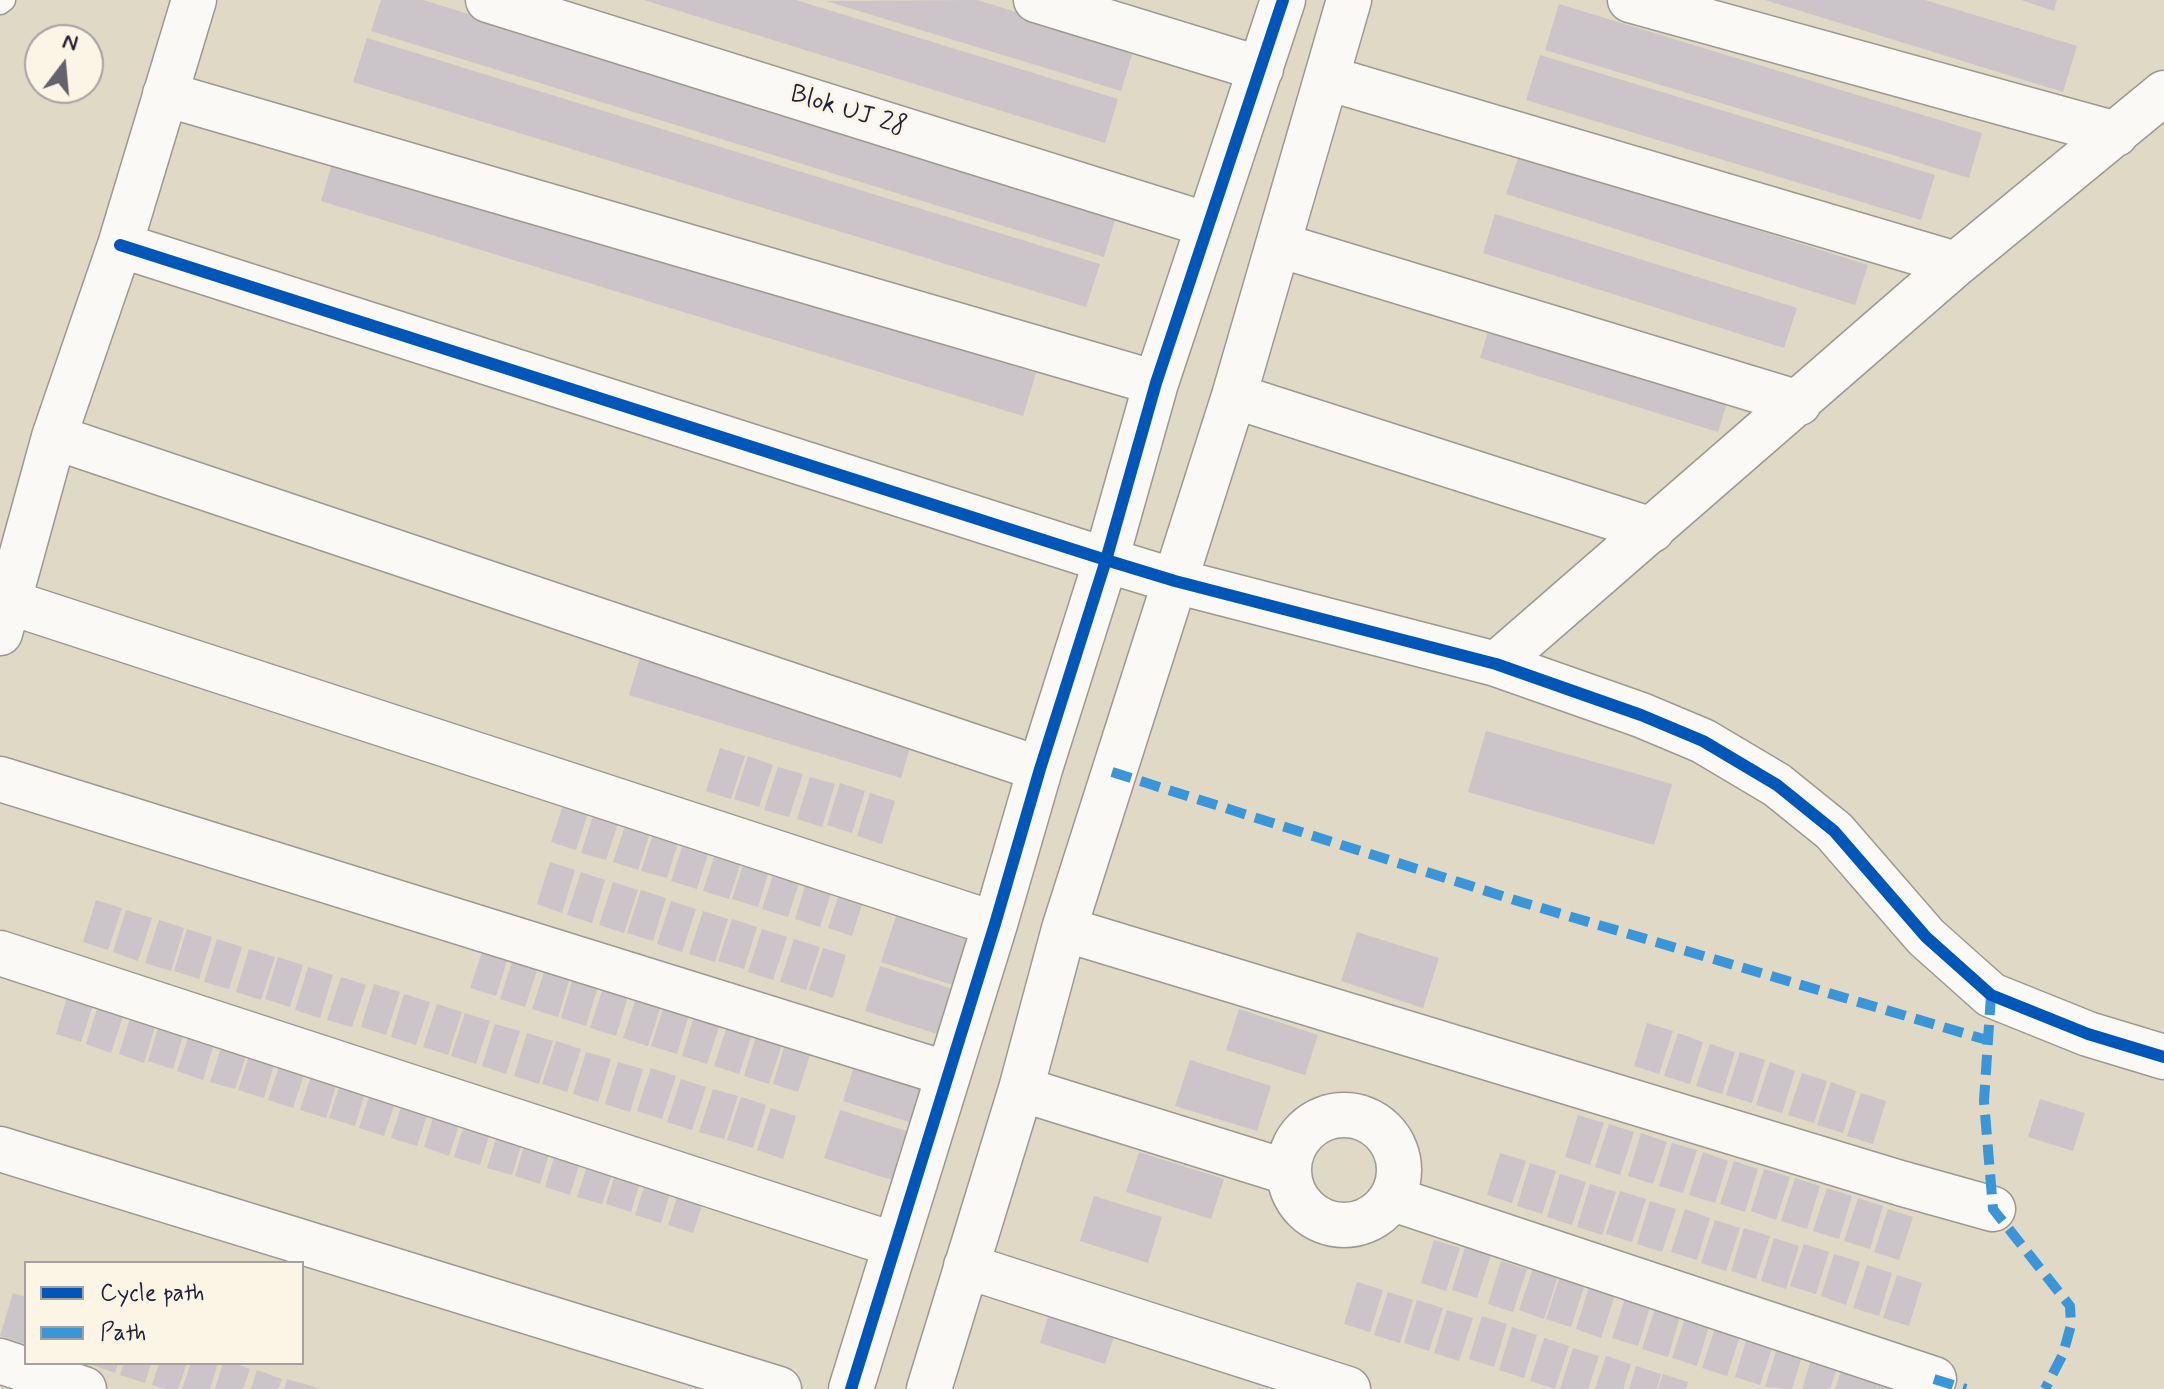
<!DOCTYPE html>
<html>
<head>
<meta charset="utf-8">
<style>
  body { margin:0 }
  #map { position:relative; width:2164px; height:1389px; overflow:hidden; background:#e0d9c6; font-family:Mynerve,sans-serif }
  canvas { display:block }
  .legend { position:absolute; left:24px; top:1261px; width:280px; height:104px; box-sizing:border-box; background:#fcf5e5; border:2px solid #a5a1a1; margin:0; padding:10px 14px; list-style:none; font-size:24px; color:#22223b }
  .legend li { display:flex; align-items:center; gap:16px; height:40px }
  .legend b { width:40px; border:2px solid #a5a1a1 }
  .north { position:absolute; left:24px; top:24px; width:80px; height:80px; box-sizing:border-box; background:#fcf5e5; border:2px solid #a5a1a1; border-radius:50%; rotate:16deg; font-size:22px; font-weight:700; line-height:32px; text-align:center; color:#22223b }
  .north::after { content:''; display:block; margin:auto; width:28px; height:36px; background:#64626c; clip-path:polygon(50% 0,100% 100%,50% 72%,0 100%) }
</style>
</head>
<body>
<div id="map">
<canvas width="2164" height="1389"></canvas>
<ul class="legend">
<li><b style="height:10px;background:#0057b8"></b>Cycle path</li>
<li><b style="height:10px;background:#3b95d9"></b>Path</li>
</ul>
<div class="north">N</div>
</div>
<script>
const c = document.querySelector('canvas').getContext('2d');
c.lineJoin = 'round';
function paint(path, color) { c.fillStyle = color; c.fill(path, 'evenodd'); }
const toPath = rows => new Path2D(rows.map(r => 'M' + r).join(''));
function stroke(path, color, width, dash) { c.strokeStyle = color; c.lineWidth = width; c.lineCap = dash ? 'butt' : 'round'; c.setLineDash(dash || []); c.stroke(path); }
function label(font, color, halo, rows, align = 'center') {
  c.font = font + ' Mynerve,sans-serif'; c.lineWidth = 6; c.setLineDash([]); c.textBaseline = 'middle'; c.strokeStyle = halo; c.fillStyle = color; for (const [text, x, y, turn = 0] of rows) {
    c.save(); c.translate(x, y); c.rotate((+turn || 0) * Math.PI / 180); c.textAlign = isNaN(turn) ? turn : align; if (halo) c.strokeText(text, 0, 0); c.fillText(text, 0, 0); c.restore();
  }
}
const building = toPath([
  [381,0,423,0,1117,213,1104,257,371,31],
  [644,0,796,0,1118,99,1105,143],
  [977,0,1134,48,1121,91,826,1],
  [1765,0,1925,0,2077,46,2063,92],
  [2021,0,2057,0,2054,11],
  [1559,4,1982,133,1969,178,1545,50],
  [367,38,1100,264,1086,307,353,82],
  [1540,55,1935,175,1921,220,1526,100],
  [1519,155,1868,265,1855,305,1506,194],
  [334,157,1036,373,1023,416,321,201],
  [1495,214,1797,308,1784,348,1483,253],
  [1492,319,1730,393,1718,432,1480,358],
  [642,651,914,734,901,778,629,695],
  [1486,731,1672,784,1654,845,1468,792],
  [720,748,745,756,731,799,706,791],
  [748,756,773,765,759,807,734,799],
  [778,767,803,774,789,817,764,810],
  [810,777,835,784,822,827,797,819],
  [840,783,865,791,852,833,827,825],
  [870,793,895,801,882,844,857,836],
  [565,799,590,807,576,850,551,842],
  [595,810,620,817,606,860,581,853],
  [627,820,652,827,638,870,613,862],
  [655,828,680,836,667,878,641,871],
  [685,838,710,847,697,889,671,881],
  [717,848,743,856,729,899,703,891],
  [746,856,771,864,758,907,732,899],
  [550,862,575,870,562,913,537,904],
  [776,866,802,874,788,917,762,909],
  [581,872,605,880,592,923,567,915],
  [808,876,834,884,820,927,795,919],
  [613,882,638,890,624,933,599,925],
  [841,887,865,895,852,936,828,928],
  [641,890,666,898,653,941,627,933],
  [96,900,122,908,108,950,83,942],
  [671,901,696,909,682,952,657,944],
  [126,910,152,918,138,961,113,952],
  [703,911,728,919,715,962,689,954],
  [897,913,988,942,972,991,881,962],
  [732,919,757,927,744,969,718,961],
  [159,920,184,928,171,971,145,963],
  [187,929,212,937,199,979,174,971],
  [762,929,787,937,773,980,748,972],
  [1357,932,1439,958,1423,1008,1341,981],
  [217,939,242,947,229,989,204,982],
  [794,939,820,947,806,990,780,982],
  [484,946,509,954,496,996,470,988],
  [823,948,846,955,833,998,809,990],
  [249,949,275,957,261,1000,236,992],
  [514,956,539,964,525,1007,500,999],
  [278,957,303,965,290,1007,265,999],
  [546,966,571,974,558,1017,532,1009],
  [880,966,968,994,953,1039,865,1011],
  [308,967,333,975,320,1018,295,1010],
  [574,975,599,983,586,1026,561,1018],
  [341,977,366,985,352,1027,327,1020],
  [374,984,400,992,386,1035,361,1027],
  [604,985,629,993,616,1036,590,1028],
  [69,991,95,999,81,1042,56,1034],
  [404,994,430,1002,416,1045,391,1037],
  [637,995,662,1003,648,1046,623,1038],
  [99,1002,125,1010,111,1053,86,1044],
  [665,1003,690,1011,677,1054,651,1046],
  [437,1004,462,1012,448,1055,423,1047],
  [1239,1009,1318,1035,1305,1075,1226,1050],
  [132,1012,157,1020,144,1063,119,1054],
  [465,1013,490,1021,476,1064,451,1056],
  [695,1013,721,1021,707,1064,682,1056],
  [161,1018,186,1026,173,1069,148,1061],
  [728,1023,753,1031,739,1074,714,1066],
  [1647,1023,1673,1031,1659,1074,1634,1066],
  [495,1024,520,1031,506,1074,482,1066],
  [191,1029,216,1037,203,1080,177,1071],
  [527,1033,553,1041,539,1084,514,1076],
  [757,1033,783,1041,769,1084,744,1076],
  [1678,1033,1703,1042,1690,1084,1664,1076],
  [224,1039,249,1047,235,1089,210,1082],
  [556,1041,581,1049,567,1092,542,1084],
  [786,1041,812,1049,798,1092,773,1084],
  [1710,1044,1735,1052,1722,1094,1696,1086],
  [252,1047,277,1055,264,1098,238,1090],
  [586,1052,611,1059,598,1102,573,1094],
  [1740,1052,1765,1060,1752,1103,1726,1095],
  [282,1057,307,1065,293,1108,268,1100],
  [857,1057,939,1083,925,1127,843,1101],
  [1190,1060,1271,1086,1257,1131,1175,1106],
  [618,1062,643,1069,630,1112,605,1104],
  [1770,1062,1795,1071,1782,1113,1756,1105],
  [314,1067,339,1076,326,1118,300,1110],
  [651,1068,676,1076,662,1119,637,1111],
  [1802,1073,1827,1081,1814,1123,1788,1115],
  [343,1076,368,1083,355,1126,329,1118],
  [681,1079,706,1087,692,1130,667,1122],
  [1831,1082,1856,1091,1843,1133,1817,1125],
  [373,1085,398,1094,384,1136,359,1128],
  [713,1089,738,1096,724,1139,699,1132],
  [1861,1093,1886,1101,1873,1144,1847,1136],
  [405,1095,431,1103,417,1146,391,1138],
  [741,1097,766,1105,753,1148,727,1140],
  [2040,1099,2085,1113,2073,1151,2028,1137],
  [437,1105,463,1113,449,1156,424,1147],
  [771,1108,796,1116,783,1159,757,1150],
  [840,1110,919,1135,904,1184,824,1158],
  [467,1115,493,1123,480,1165,454,1157],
  [1578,1115,1604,1123,1590,1165,1565,1157],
  [1609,1124,1634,1132,1620,1175,1595,1167],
  [500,1125,525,1133,512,1175,487,1168],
  [528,1133,553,1141,540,1184,515,1176],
  [1641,1133,1667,1142,1653,1184,1628,1176],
  [1672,1143,1697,1150,1683,1193,1659,1186],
  [558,1144,583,1152,570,1195,545,1187],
  [1139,1152,1224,1179,1211,1219,1126,1192],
  [1703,1152,1728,1161,1715,1203,1689,1195],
  [1500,1153,1526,1161,1512,1203,1487,1195],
  [591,1154,616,1162,602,1204,577,1197],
  [619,1161,644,1169,631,1212,606,1204],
  [1734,1161,1758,1169,1745,1212,1720,1204],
  [1530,1163,1556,1171,1542,1214,1517,1206],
  [1764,1169,1790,1177,1776,1220,1751,1211],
  [649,1172,674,1180,661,1223,635,1215],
  [1560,1174,1586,1182,1572,1225,1547,1217],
  [1795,1178,1820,1186,1807,1229,1781,1221],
  [682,1182,707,1190,693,1233,668,1225],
  [1590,1184,1616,1192,1602,1235,1577,1227],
  [1827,1188,1852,1196,1839,1239,1813,1231],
  [1620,1191,1646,1199,1632,1242,1606,1234],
  [1094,1196,1162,1217,1148,1263,1080,1241],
  [1858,1198,1883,1206,1870,1249,1844,1241],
  [1650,1201,1676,1209,1662,1252,1637,1244],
  [1685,1209,1710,1218,1697,1260,1671,1252],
  [1888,1209,1913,1217,1899,1260,1874,1252],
  [1715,1220,1740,1228,1726,1271,1701,1263],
  [1744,1228,1770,1236,1756,1279,1731,1271],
  [1774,1238,1799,1246,1786,1289,1761,1281],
  [1434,1240,1460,1248,1446,1291,1421,1283],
  [1804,1244,1829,1252,1816,1294,1790,1286],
  [1465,1247,1491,1255,1477,1298,1452,1290],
  [1834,1254,1860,1262,1846,1305,1821,1296],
  [1501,1261,1527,1269,1513,1312,1488,1304],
  [1867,1265,1892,1273,1879,1316,1853,1308],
  [1533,1268,1558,1276,1544,1319,1519,1310],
  [1897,1275,1922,1283,1909,1326,1883,1318],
  [1560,1276,1585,1284,1571,1327,1546,1319],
  [1357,1282,1383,1290,1370,1332,1344,1324],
  [1589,1287,1615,1295,1601,1338,1576,1329],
  [1388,1292,1413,1300,1400,1343,1374,1335],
  [13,1293,26,1297,25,1344,0,1336],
  [1626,1296,1651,1304,1638,1346,1612,1338],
  [1417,1300,1443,1308,1429,1351,1404,1343],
  [1053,1301,1119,1321,1105,1364,1040,1343],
  [1656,1306,1681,1314,1668,1357,1642,1349],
  [1447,1310,1473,1318,1459,1361,1434,1353],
  [1686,1315,1710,1323,1697,1366,1672,1358],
  [1482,1316,1507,1324,1494,1367,1469,1359],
  [1716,1325,1741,1333,1727,1376,1702,1368],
  [1512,1327,1537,1335,1524,1378,1499,1370],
  [1748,1334,1774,1342,1760,1385,1735,1377],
  [1544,1338,1569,1346,1555,1389,1530,1381],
  [1778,1345,1803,1353,1792,1389,1765,1387],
  [1573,1348,1599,1356,1588,1389,1560,1389],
  [1813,1354,1839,1362,1830,1389,1802,1389],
  [1606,1356,1631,1364,1623,1389,1595,1389],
  [1844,1362,1895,1379,1892,1389,1835,1389],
  [87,1363,118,1363,115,1373],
  [124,1363,151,1363,145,1383,120,1375],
  [159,1363,187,1363,178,1389,165,1389,152,1385],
  [191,1363,218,1363,210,1389,182,1389],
  [223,1363,233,1363,250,1369,243,1389,215,1389],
  [1636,1366,1661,1374,1657,1389,1629,1389],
  [257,1370,282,1379,278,1389,251,1389],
  [1663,1374,1688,1382,1686,1389,1658,1389],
  [287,1379,318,1388,318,1389,284,1389]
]);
const lane = toPath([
  [0,3,4,0]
]);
const street = toPath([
  [488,0,1208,225],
  [1036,0,1261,69],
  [1630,0,2116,134],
  [1327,78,1956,264],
  [165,94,1156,383],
  [120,245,1106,560,1175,581,1496,664,1641,715,1703,741,1777,785,1834,831,1926,937,1991,995,2088,1034,2164,1057],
  [1279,245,1799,403],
  [1234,396,1652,530],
  [54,437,1040,769],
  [9,602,995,924],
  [0,633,54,437,120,245,194,0],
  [1496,664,1956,264,2164,93],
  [0,779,948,1074],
  [1064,929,1900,1183,1993,1209],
  [0,953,895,1245],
  [1021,1089,1287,1172],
  '1289 1170a55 55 0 1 1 110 0a55 55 0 1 1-110 0Z',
  [0,1149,779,1389],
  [1393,1199,1934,1379],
  [966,1266,1348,1389],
  [0,1361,84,1389],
  [851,1389,995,924,1040,769,1106,560,1156,383,1283,0],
  [929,1389,1021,1089,1064,929,1234,396,1349,0]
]);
const quiet = toPath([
  [1112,772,1521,902,1987,1040],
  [1991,995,1984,1101,1993,1209,2070,1306,2071,1325,2063,1354,2045,1389],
  [1934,1379,1966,1389]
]);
const cycleway = toPath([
  [120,245,1106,560,1175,581,1496,664,1641,715,1703,741,1777,785,1834,831,1926,937,1991,995,2088,1034,2164,1057],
  [851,1389,995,924,1040,769,1106,560,1156,383,1283,0]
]);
const streetNames = [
  ["Blok UJ 28",848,112,17]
];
paint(building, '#cbc4c8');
stroke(lane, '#9d9992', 25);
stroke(street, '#9d9992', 47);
stroke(lane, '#faf9f6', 22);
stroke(street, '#faf9f6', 44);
stroke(quiet, '#3b95d9', 10, [20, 10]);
stroke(cycleway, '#0057b8', 12);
label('26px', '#22223b', '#fcf5e5', streetNames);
</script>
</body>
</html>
